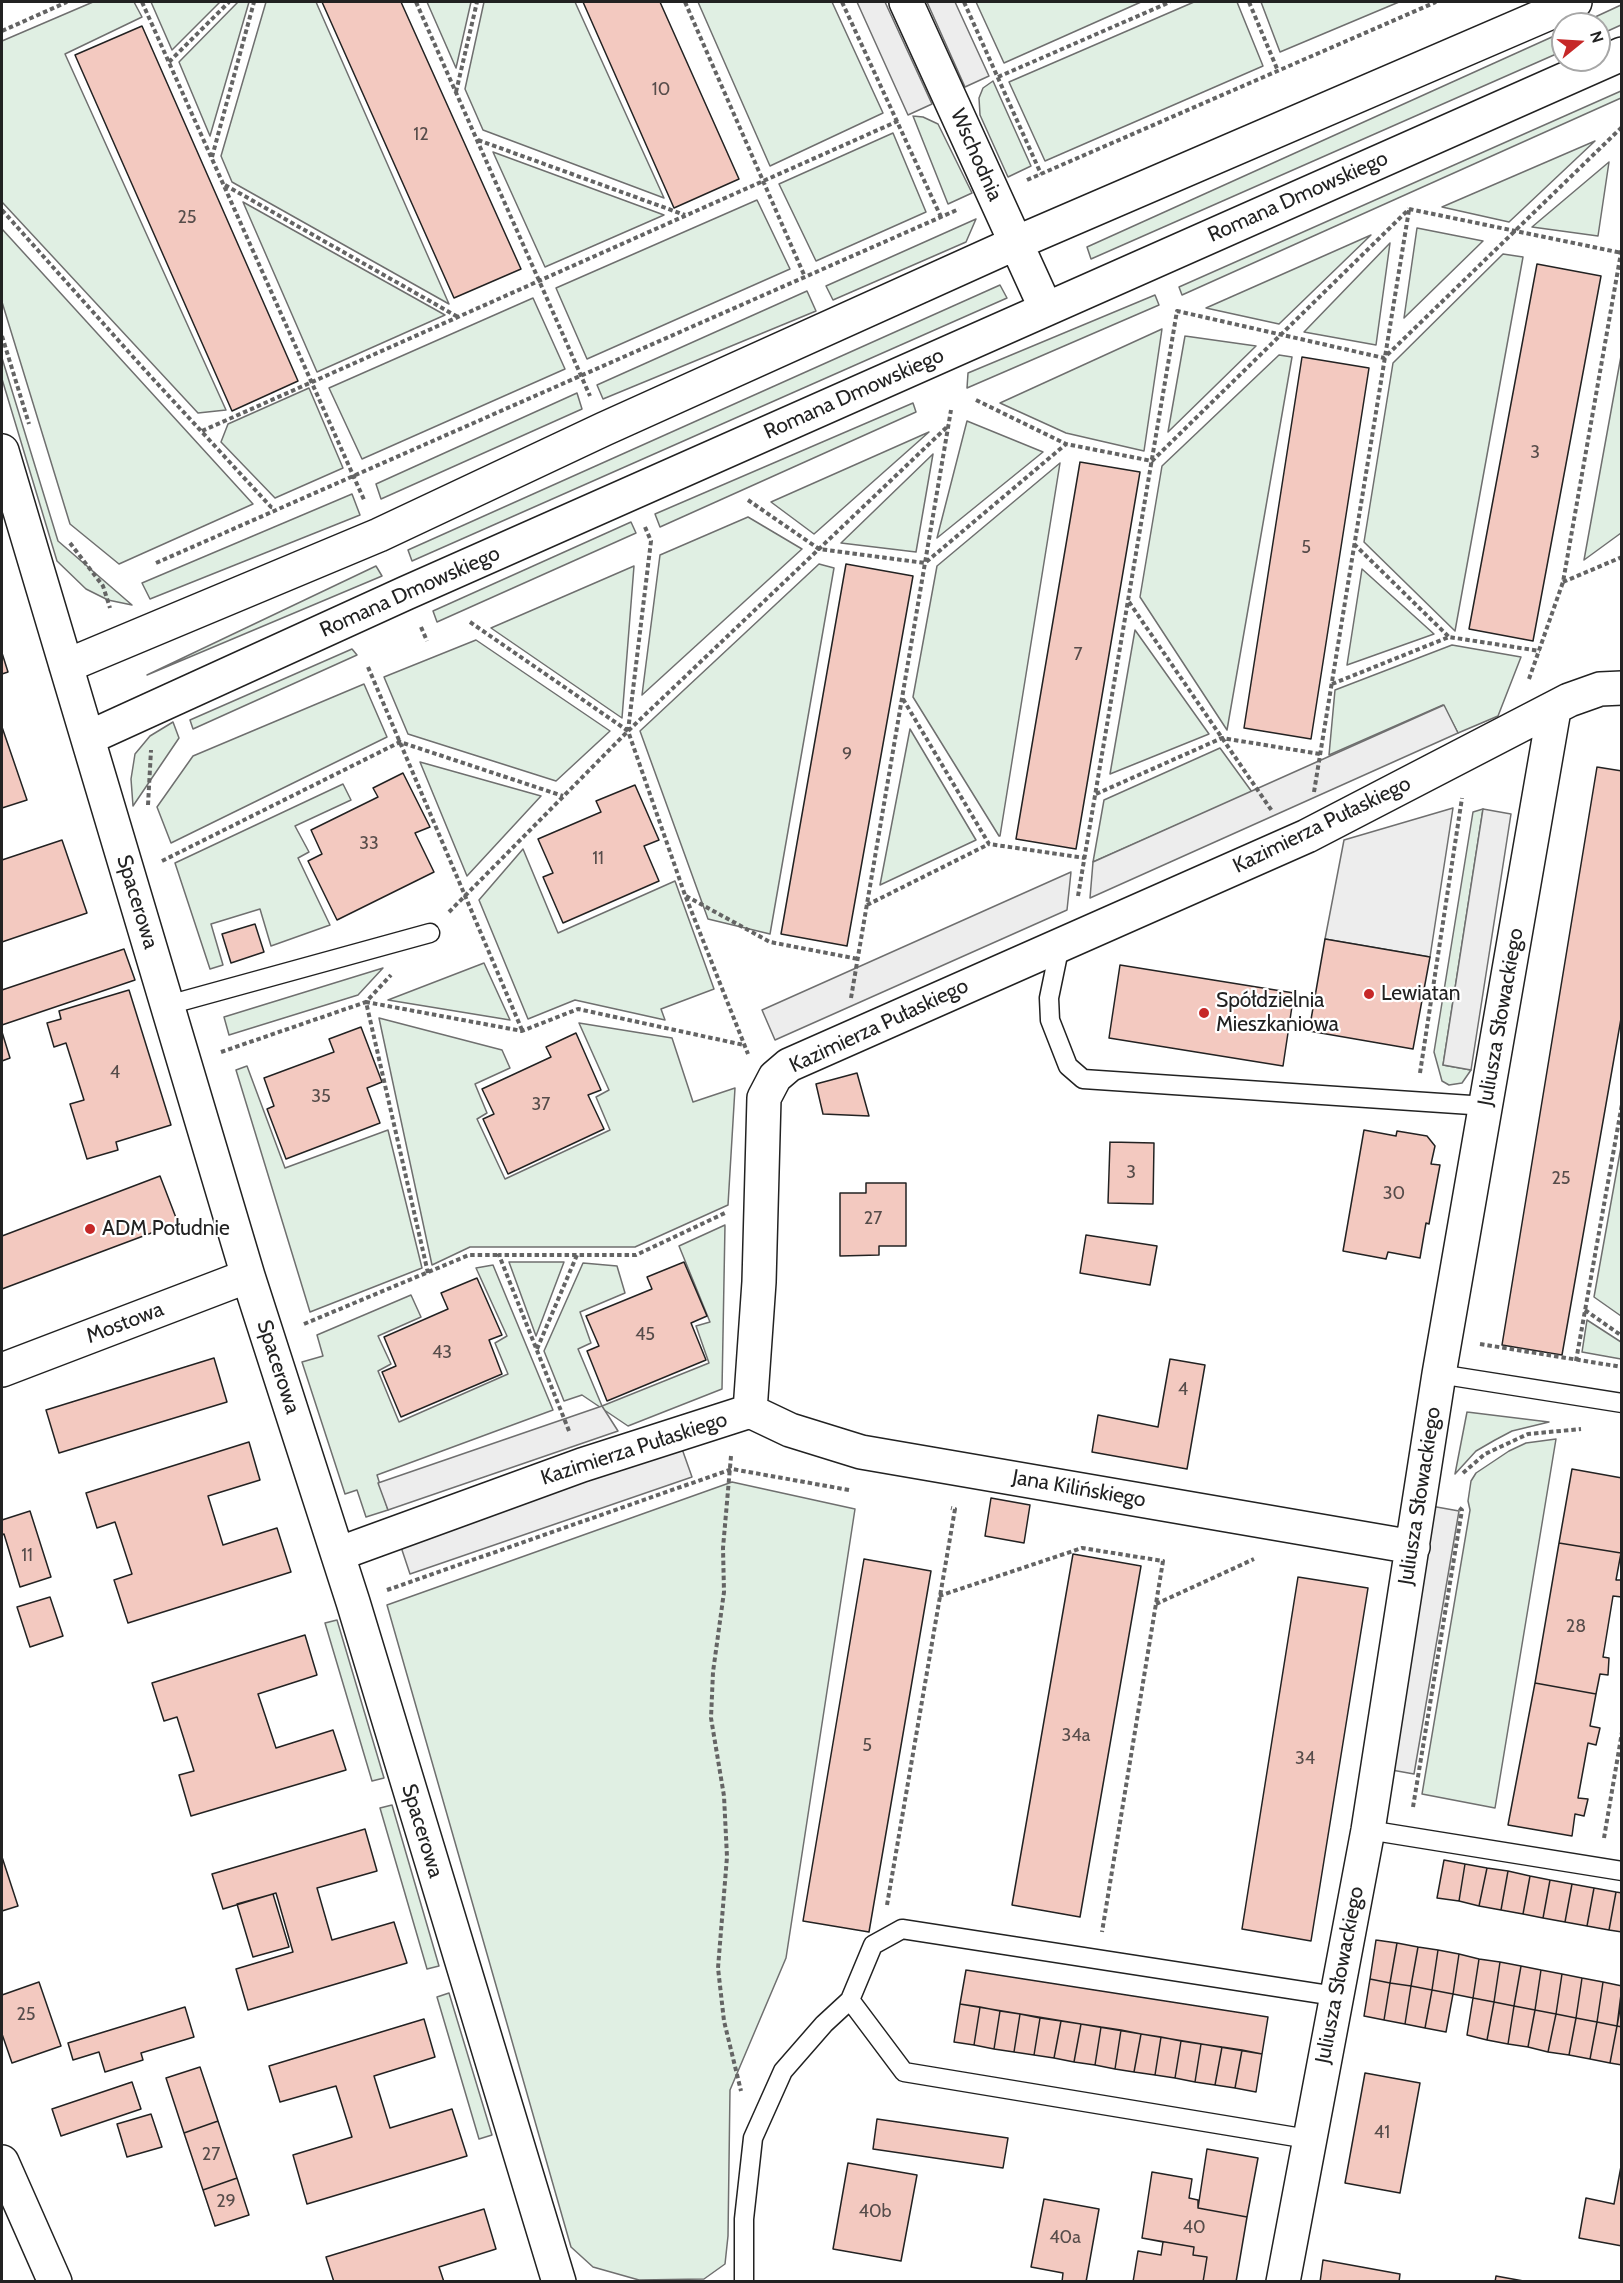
<!DOCTYPE html>
<html>
<head>
<meta charset="utf-8">
<style>
  body { margin:0 }
  #map { position:relative; width:1623px; height:2283px; overflow:hidden; background:#fff; font-family:Cabin,sans-serif }
  canvas { display:block }
  .frame { position:absolute; inset:0; border:3px solid #222; pointer-events:none }
  .north { position:absolute; left:1551px; top:12px; width:60px; height:60px; box-sizing:border-box; background:#fff; border:2px solid #a7a7a7; border-radius:50%; rotate:72deg; font-size:16px; font-weight:700; line-height:24px; text-align:center; color:#222 }
  .north::after { content:''; display:block; margin:auto; width:21px; height:27px; background:#c62828; clip-path:polygon(50% 0,100% 100%,50% 72%,0 100%) }
</style>
</head>
<body>
<div id="map">
<canvas width="1623" height="2283"></canvas>
<div class="frame"></div>
<div class="north">N</div>
</div>
<script>
const c = document.querySelector('canvas').getContext('2d');
c.lineJoin = 'round';
function paint(path, color) { c.fillStyle = color; c.fill(path, 'evenodd'); }
const toPath = rows => new Path2D(rows.map(r => 'M' + r).join(''));
function stroke(path, color, width, dash) { c.strokeStyle = color; c.lineWidth = width; c.lineCap = dash ? 'butt' : 'round'; c.setLineDash(dash || []); c.stroke(path); }
function label(font, color, halo, rows, align = 'center') {
  c.font = font + ' Cabin,sans-serif'; c.lineWidth = 4.5; c.setLineDash([]); c.textBaseline = 'middle'; c.strokeStyle = halo; c.fillStyle = color; for (const [text, x, y, turn = 0] of rows) {
    c.save(); c.translate(x, y); c.rotate((+turn || 0) * Math.PI / 180); c.textAlign = isNaN(turn) ? turn : align; if (halo) c.strokeText(text, 0, 0); c.fillText(text, 0, 0); c.restore();
  }
}
const green = toPath([
  [93,2,134,2,142,17,65,54,226,410,198,413,2,202,2,41,93,2],
  [151,2,220,2,172,50,151,2],
  [238,2,249,2,210,136,179,62,238,2],
  [266,2,316,2,449,304,232,182,221,156,266,2],
  [427,2,471,2,456,68,427,2],
  [484,2,575,2,664,198,483,130,465,89,484,2],
  [698,2,832,2,883,113,770,166,698,2],
  [976,2,1141,2,1004,63,976,2],
  [1194,2,1237,2,1263,66,1045,161,1009,82,1194,2],
  [1261,2,1399,2,1280,52,1261,2],
  [1621,5,1621,25,1599,35,1599,24,1580,24,1621,5],
  [1563,32,1563,51,1091,259,1087,247,1563,32],
  [993,81,1031,166,1008,177,980,115,979,98,983,88,993,81],
  [1621,91,1621,98,1182,295,1179,287,1621,91],
  [913,116,923,117,938,124,972,193,948,204,913,116],
  [893,133,926,212,816,261,779,184,893,133],
  [1595,141,1509,222,1442,207,1595,141],
  [493,152,664,215,545,267,493,152],
  [1609,162,1598,236,1532,227,1609,162],
  [757,200,790,269,587,359,556,288,757,200],
  [243,202,445,315,317,372,243,202],
  [976,219,966,242,833,300,826,286,976,219],
  [1417,228,1483,241,1404,318,1417,228],
  [2,229,253,504,119,564,70,524,2,302,2,229],
  [1371,235,1279,324,1206,308,1371,235],
  [1390,243,1376,345,1304,332,1390,243],
  [1503,254,1523,257,1455,631,1364,542,1393,363,1503,254],
  [1000,285,1007,298,412,561,408,550,1000,285],
  [807,291,816,311,603,399,597,385,807,291],
  [1155,295,1159,305,967,388,968,373,1155,295],
  [533,298,565,369,362,459,329,388,533,298],
  [1162,329,1144,451,1066,433,1000,403,1162,329],
  [1185,336,1256,346,1168,432,1185,336],
  [1279,355,1292,357,1227,730,1140,597,1162,466,1279,355],
  [1621,356,1621,533,1584,560,1621,356],
  [2,358,58,541,132,605,108,600,86,589,57,561,2,379,2,358],
  [309,388,343,468,275,498,221,442,228,424,309,388],
  [577,393,582,409,381,499,376,484,577,393],
  [913,403,916,412,660,527,655,514,913,403],
  [967,421,1043,452,937,538,967,421],
  [929,432,814,534,771,502,929,432],
  [933,454,916,552,841,543,933,454],
  [1060,463,1000,836,999,836,913,697,937,566,1060,463],
  [352,494,360,515,150,599,142,583,352,494],
  [748,517,802,549,642,695,660,555,748,517],
  [631,522,636,533,437,622,433,611,631,522],
  [819,564,834,568,770,934,708,919,640,731,819,564],
  [376,566,382,576,147,675,376,566],
  [634,566,622,718,491,628,634,566],
  [1362,569,1434,634,1347,665,1362,569],
  [1135,630,1209,734,1110,774,1135,630],
  [476,640,610,731,556,781,408,734,384,677,476,640],
  [1452,645,1521,657,1498,716,1458,733,1443,705,1329,755,1335,690,1452,645],
  [352,649,357,655,193,729,190,720,352,649],
  [364,684,387,737,171,843,157,807,193,756,364,684],
  [173,722,179,738,133,806,131,779,135,754,150,736,173,722],
  [910,729,976,840,880,885,910,729],
  [1220,748,1252,792,1093,862,1104,800,1220,748],
  [420,762,541,796,467,876,420,762],
  [343,784,351,800,295,826,309,852,298,858,330,925,271,946,260,909,211,924,223,965,210,969,175,863,343,784],
  [1483,809,1443,1065,1471,1070,1462,1083,1449,1085,1442,1081,1434,1052,1473,812,1483,809],
  [523,849,558,933,675,881,714,989,661,1009,665,1020,575,1000,528,1019,479,900,523,849],
  [484,963,510,1020,388,1000,484,963],
  [383,968,358,995,229,1035,224,1017,383,968],
  [379,1018,502,1050,510,1068,475,1084,487,1113,477,1119,505,1179,610,1130,596,1097,609,1090,579,1023,672,1038,693,1102,735,1088,728,1205,635,1247,470,1247,432,1265,379,1018],
  [247,1066,285,1168,388,1130,422,1268,310,1312,236,1070,247,1066],
  [1621,1147,1622,1316,1621,1316,1594,1297,1621,1147],
  [725,1225,722,1389,628,1426,582,1395,564,1401,544,1351,583,1263,617,1266,625,1293,580,1312,591,1343,578,1349,602,1406,709,1363,696,1326,710,1322,679,1246,725,1225],
  [509,1262,564,1262,536,1336,509,1262],
  [493,1265,553,1410,377,1475,388,1510,366,1517,357,1490,345,1494,302,1362,323,1356,317,1335,411,1295,421,1317,378,1336,391,1364,378,1371,399,1422,508,1374,495,1343,507,1336,476,1268,493,1265],
  [1587,1320,1621,1342,1621,1359,1582,1352,1587,1320],
  [1467,1412,1549,1422,1512,1431,1495,1440,1476,1451,1455,1474,1467,1412],
  [1556,1439,1495,1808,1422,1794,1470,1510,1468,1501,1471,1481,1476,1473,1509,1451,1526,1443,1556,1439],
  [732,1482,855,1509,786,1958,730,2090,728,2236,725,2264,704,2279,639,2280,593,2267,571,2247,387,1605,732,1482],
  [337,1620,384,1778,372,1781,325,1623,337,1620],
  [392,1805,439,1966,427,1969,380,1808,392,1805],
  [449,1993,492,2135,479,2139,437,1997,449,1993]
]);
const parking = toPath([
  [857,2,885,2,932,104,908,115,857,2],
  [927,2,955,2,989,76,965,87,927,2],
  [1444,705,1458,733,1090,898,1093,862,1444,705],
  [1453,808,1430,957,1325,939,1344,840,1453,808],
  [1483,809,1511,814,1471,1070,1443,1065,1483,809],
  [1071,872,1067,910,775,1040,762,1010,1071,872],
  [602,1406,618,1431,388,1510,378,1483,602,1406],
  [681,1446,692,1477,410,1574,400,1544,681,1446],
  [1431,1506,1459,1511,1414,1774,1386,1769,1431,1506]
]);
const building = toPath([
  [322,2,401,2,521,269,454,298,322,2],
  [583,2,660,2,739,179,674,208,583,2],
  [142,26,298,381,232,411,75,55,142,26],
  [1537,264,1601,276,1533,641,1469,629,1537,264],
  [1302,357,1369,368,1311,739,1244,728,1302,357],
  [1080,462,1140,472,1076,849,1016,839,1080,462],
  [846,564,913,576,847,946,781,934,846,564],
  [2,653,8,672,2,674,2,653],
  [2,727,27,800,2,808,2,727],
  [1597,767,1622,771,1622,1013,1562,1355,1502,1345,1597,767],
  [403,773,430,827,415,833,434,872,337,920,308,861,322,854,311,830,378,797,373,788,403,773],
  [635,785,659,840,644,846,659,881,563,923,543,877,553,873,538,839,601,812,596,801,635,785],
  [62,840,87,913,2,942,2,860,62,840],
  [255,924,264,952,231,963,222,934,255,924],
  [1325,939,1430,957,1413,1049,1309,1031,1325,939],
  [124,949,135,980,2,1025,2,990,124,949],
  [1120,965,1294,993,1283,1066,1109,1038,1120,965],
  [129,990,171,1125,116,1142,118,1150,87,1159,70,1104,84,1100,66,1043,54,1047,47,1023,61,1019,59,1011,129,990],
  [361,1027,382,1082,367,1088,380,1123,286,1159,267,1109,274,1106,264,1078,334,1052,329,1039,361,1027],
  [2,1032,10,1058,2,1061,2,1032],
  [576,1033,601,1090,588,1095,604,1129,508,1174,483,1119,494,1114,482,1089,551,1057,546,1047,576,1033],
  [857,1073,869,1116,823,1114,816,1084,857,1073],
  [1364,1130,1396,1136,1397,1131,1427,1136,1435,1146,1431,1164,1440,1165,1429,1224,1426,1223,1420,1258,1388,1252,1386,1259,1343,1251,1364,1130],
  [1110,1142,1154,1143,1153,1204,1108,1203,1110,1142],
  [160,1176,178,1223,2,1289,2,1236,160,1176],
  [866,1183,906,1183,906,1246,879,1246,879,1255,840,1256,840,1193,866,1193,866,1183],
  [1086,1235,1157,1246,1150,1285,1080,1273,1086,1235],
  [684,1262,707,1316,691,1323,706,1360,607,1401,587,1351,599,1346,586,1316,652,1289,647,1277,684,1262],
  [477,1278,502,1335,489,1340,502,1374,401,1417,382,1372,396,1366,384,1337,448,1309,441,1293,477,1278],
  [214,1358,227,1402,59,1453,46,1410,214,1358],
  [1170,1359,1205,1365,1187,1469,1092,1452,1098,1415,1158,1427,1170,1359],
  [249,1442,260,1480,208,1496,223,1545,277,1528,291,1572,128,1623,114,1580,132,1574,115,1522,97,1528,86,1493,249,1442],
  [1572,1469,1622,1478,1621,1553,1559,1543,1572,1469],
  [991,1498,1030,1505,1024,1543,985,1536,991,1498],
  [30,1511,51,1577,20,1587,4,1534,2,1535,2,1520,30,1511],
  [1559,1543,1621,1553,1616,1580,1622,1580,1622,1597,1613,1596,1603,1657,1609,1658,1608,1675,1600,1674,1596,1694,1535,1683,1559,1543],
  [1073,1554,1141,1566,1080,1917,1012,1905,1073,1554],
  [864,1559,931,1571,869,1932,803,1921,864,1559],
  [1298,1577,1368,1588,1311,1941,1242,1929,1298,1577],
  [50,1597,63,1636,30,1647,17,1607,50,1597],
  [305,1635,317,1675,258,1694,276,1748,333,1730,346,1770,191,1816,179,1775,194,1771,177,1717,164,1721,152,1683,305,1635],
  [1535,1683,1596,1694,1590,1726,1600,1728,1596,1745,1588,1743,1578,1798,1588,1799,1584,1816,1575,1814,1572,1836,1508,1825,1535,1683],
  [365,1829,377,1871,317,1888,332,1940,394,1922,407,1963,248,2010,236,1969,293,1952,276,1893,223,1909,212,1874,365,1829],
  [2,1857,18,1906,2,1911,2,1857],
  [1444,1860,1465,1864,1459,1901,1437,1898,1444,1860],
  [1465,1864,1487,1868,1479,1906,1459,1901,1465,1864],
  [1487,1868,1508,1871,1501,1910,1479,1906,1487,1868],
  [1508,1871,1530,1876,1523,1914,1501,1910,1508,1871],
  [1530,1876,1550,1880,1543,1918,1523,1914,1530,1876],
  [1550,1880,1572,1884,1565,1922,1543,1918,1550,1880],
  [1572,1884,1594,1888,1587,1926,1565,1922,1572,1884],
  [1594,1888,1616,1892,1609,1930,1587,1926,1594,1888],
  [1616,1892,1622,1893,1622,1932,1609,1930,1616,1892],
  [273,1894,289,1947,253,1957,237,1904,273,1894],
  [1376,1940,1397,1943,1390,1983,1370,1979,1376,1940],
  [1397,1943,1418,1947,1411,1986,1390,1983,1397,1943],
  [1418,1947,1438,1950,1432,1990,1411,1986,1418,1947],
  [1438,1950,1459,1954,1453,1994,1432,1990,1438,1950],
  [1459,1954,1479,1959,1473,1998,1453,1994,1459,1954],
  [1479,1959,1500,1962,1494,2002,1473,1998,1479,1959],
  [1500,1962,1521,1966,1514,2006,1494,2002,1500,1962],
  [1521,1966,1541,1970,1535,2010,1514,2006,1521,1966],
  [966,1970,1268,2017,1262,2054,960,2004,966,1970],
  [1541,1970,1562,1974,1556,2014,1535,2010,1541,1970],
  [1562,1974,1582,1978,1576,2018,1556,2014,1562,1974],
  [1582,1978,1603,1982,1597,2022,1576,2018,1582,1978],
  [1370,1979,1390,1983,1384,2020,1364,2016,1370,1979],
  [39,1982,61,2046,12,2063,2,2034,2,1995,39,1982],
  [1603,1982,1622,1986,1617,2026,1597,2022,1603,1982],
  [1390,1983,1411,1986,1405,2024,1384,2020,1390,1983],
  [1411,1986,1432,1990,1425,2028,1405,2024,1411,1986],
  [1432,1990,1453,1994,1446,2032,1425,2028,1432,1990],
  [1473,1998,1494,2002,1487,2040,1467,2035,1473,1998],
  [1622,1998,1622,2027,1617,2026,1622,1998],
  [1494,2002,1514,2006,1508,2044,1487,2040,1494,2002],
  [960,2004,980,2007,974,2045,954,2042,960,2004],
  [1514,2006,1535,2010,1528,2047,1508,2044,1514,2006],
  [185,2007,194,2037,141,2053,143,2060,105,2072,99,2052,73,2060,68,2043,185,2007],
  [980,2007,1000,2011,994,2049,974,2045,980,2007],
  [1535,2010,1556,2014,1548,2052,1528,2047,1535,2010],
  [1000,2011,1020,2014,1014,2052,994,2049,1000,2011],
  [1020,2014,1040,2018,1034,2055,1014,2052,1020,2014],
  [1556,2014,1576,2018,1569,2055,1548,2052,1556,2014],
  [1040,2018,1061,2021,1054,2058,1034,2055,1040,2018],
  [1576,2018,1597,2022,1590,2059,1569,2055,1576,2018],
  [424,2019,435,2057,374,2076,390,2128,452,2109,467,2156,307,2204,293,2155,352,2137,336,2086,280,2102,269,2066,424,2019],
  [1061,2021,1081,2024,1074,2062,1054,2058,1061,2021],
  [1597,2022,1617,2026,1610,2063,1590,2059,1597,2022],
  [1081,2024,1101,2027,1095,2065,1074,2062,1081,2024],
  [1617,2026,1622,2027,1622,2065,1610,2063,1617,2026],
  [1101,2027,1121,2030,1115,2069,1095,2065,1101,2027],
  [1121,2030,1141,2034,1134,2072,1115,2069,1121,2030],
  [1141,2034,1161,2037,1155,2075,1134,2072,1141,2034],
  [1161,2037,1181,2041,1175,2078,1155,2075,1161,2037],
  [1181,2041,1201,2044,1195,2082,1175,2078,1181,2041],
  [1201,2044,1222,2047,1215,2085,1195,2082,1201,2044],
  [1222,2047,1242,2050,1235,2088,1215,2085,1222,2047],
  [1242,2050,1262,2054,1256,2092,1235,2088,1242,2050],
  [200,2067,218,2121,184,2133,166,2078,200,2067],
  [1365,2073,1420,2083,1400,2193,1345,2183,1365,2073],
  [132,2082,141,2109,61,2136,52,2109,132,2082],
  [151,2114,162,2147,127,2157,117,2124,151,2114],
  [877,2119,1008,2138,1003,2168,873,2149,877,2119],
  [218,2121,237,2178,203,2190,184,2133,218,2121],
  [1207,2149,1258,2158,1247,2217,1198,2208,1207,2149],
  [1622,2161,1622,2246,1579,2238,1586,2198,1614,2204,1622,2161],
  [848,2163,917,2175,901,2261,833,2249,848,2163],
  [1152,2172,1192,2179,1189,2198,1198,2200,1198,2208,1247,2217,1236,2282,1203,2282,1207,2257,1193,2255,1194,2247,1142,2238,1152,2172],
  [237,2178,249,2215,215,2226,203,2190,237,2178],
  [1044,2199,1099,2209,1086,2282,1062,2282,1063,2273,1031,2267,1044,2199],
  [484,2209,496,2249,439,2267,444,2282,334,2282,326,2257,484,2209],
  [1142,2238,1194,2247,1193,2255,1207,2257,1203,2282,1133,2282,1138,2251,1161,2255,1163,2242,1142,2238],
  [1323,2260,1400,2274,1399,2282,1320,2282,1323,2260],
  [1496,2276,1529,2282,1495,2282,1496,2276]
]);
const path = toPath([
  [142,2,365,502],
  [416,2,590,396],
  [685,2,805,277],
  [842,2,941,217],
  [964,2,1041,174],
  [1249,2,1278,71],
  [2,31,67,2],
  [169,62,229,2],
  [998,77,1170,2],
  [456,92,477,2],
  [478,140,685,215],
  [212,157,254,2],
  [1027,180,1436,2],
  [225,185,458,317],
  [1409,209,1622,253],
  [2,210,143,368,271,507,275,508],
  [2,336,29,424],
  [976,400,1066,444],
  [202,431,898,121],
  [748,500,819,549,925,563,1066,444,1152,461,1409,209],
  [645,527,651,541,628,731,685,895,748,1054],
  [70,543,103,586,110,608],
  [1354,544,1449,637],
  [156,563,959,209],
  [1563,582,1622,557],
  [1129,602,1272,811],
  [470,622,628,731],
  [421,627,427,641],
  [368,667,522,1030],
  [1529,679,1563,582,1622,247],
  [1332,684,1449,637,1540,651],
  [903,699,989,844,1085,858],
  [1314,792,1409,210],
  [1096,794,1222,738,1320,754],
  [148,805,151,750],
  [162,861,400,742,563,796],
  [686,896,770,942,858,959],
  [1078,896,1177,311,1384,358,1622,127],
  [867,905,989,844],
  [449,912,628,731,949,425],
  [851,998,951,410],
  [221,1052,366,1002,391,975],
  [1420,1073,1462,798],
  [428,1273,366,1002,522,1031,578,1009,744,1045],
  [1585,1310,1622,1336],
  [304,1324,469,1255,499,1255],
  [1480,1344,1622,1367],
  [537,1349,577,1255],
  [1576,1361,1622,1104],
  [569,1431,499,1255,636,1255,725,1213],
  [731,1456,723,1548,724,1592,713,1672,711,1718,724,1796,727,1857,718,1968,724,2021,741,2091],
  [1463,1473,1485,1454,1528,1434,1581,1429],
  [387,1590,732,1469,849,1490],
  [939,1596,1082,1548,1163,1561,1102,1932],
  [1156,1604,1254,1559],
  [1413,1807,1462,1510,1457,1506],
  [1604,1838,1622,1732],
  [887,1905,955,1509,951,1508]
]);
const service = toPath([
  [1060,945,1049,998,1050,1020,1068,1066,1083,1079,1486,1106],
  [168,1005,430,933],
  [1439,1374,1622,1403],
  [1368,1830,1622,1871],
  [850,2000,873,1945,902,1929,1335,1996],
  [744,2282,744,2219,753,2138,783,2071,824,2024,850,2000,904,2072,1308,2139]
]);
const minor = toPath([
  [906,2,1046,309],
  [2,451,248,1276,353,1602,559,2282],
  [66,666,379,535,604,429,1016,243,1575,2],
  [88,738,406,593,1622,54],
  [2,1370,248,1276],
  [750,1411,790,1430,861,1452,1413,1547],
  [338,1554,582,1465,750,1411,759,1282,764,1098,775,1077,789,1065,1307,836,1569,700,1600,689,1622,688],
  [2,2162,55,2282],
  [1283,2282,1368,1830,1439,1374,1554,710]
]);
const markers = [
  [1369,994,6,"#c62828"],
  [1204,1013,6,"#c62828"],
  [90,1229,6,"#c62828"]
];
const numberNames = [
  ["10",661,90],
  ["12",421,135],
  ["25",187,218],
  ["3",1535,453],
  ["5",1306,548],
  ["7",1078,655],
  ["9",847,755],
  ["33",369,844],
  ["11",598,859],
  ["4",115,1073],
  ["35",321,1097],
  ["37",541,1105],
  ["3",1131,1173],
  ["25",1561,1179],
  ["30",1394,1194],
  ["27",873,1219],
  ["45",645,1335],
  ["43",442,1353],
  ["4",1183,1390],
  ["11",27,1556],
  ["28",1576,1627],
  ["34a",1076,1736],
  ["5",867,1746],
  ["34",1305,1759],
  ["25",26,2015],
  ["41",1382,2133],
  ["27",211,2155],
  ["29",226,2202],
  ["40b",875,2212],
  ["40",1194,2228],
  ["40a",1065,2238]
];
const streetNames = [
  ["Wschodnia",976,155,66],
  ["Romana Dmowskiego",1298,197,-24],
  ["Romana Dmowskiego",854,394,-24],
  ["Romana Dmowskiego",410,592,-24],
  ["Kazimierza Pułaskiego",1322,825,-26],
  ["Spacerowa",137,902,73],
  ["Juliusza Słowackiego",1501,1017,-80],
  ["Kazimierza Pułaskiego",879,1026,-25],
  ["Mostowa",125,1323,-21],
  ["Spacerowa",278,1367,72],
  ["Kazimierza Pułaskiego",634,1449,-18],
  ["Jana Kilińskiego",1079,1489,10],
  ["Juliusza Słowackiego",1420,1496,-81],
  ["Spacerowa",422,1831,73],
  ["Juliusza Słowackiego",1340,1975,-79]
];
const poiNames = [
  ["Lewiatan",1381,994],
  ["Spółdzielnia",1216,1001],
  ["Mieszkaniowa",1216,1025],
  ["ADM Południe",102,1229]
];
paint(green, '#e0efe3');
stroke(green, '#6f6f6f', 1.5);
paint(parking, '#ededed');
stroke(parking, '#6f6f6f', 1.5);
paint(building, '#f3c9c0');
stroke(building, '#222', 1.5);
stroke(service, '#222', 21);
stroke(minor, '#222', 36);
stroke(path, '#646464', 4, [4.5, 3]);
stroke(service, '#fff', 18);
stroke(minor, '#fff', 33);
for (const [x, y, r, color] of markers) { const dot = new Path2D(); dot.arc(x, y, r, 0, 2 * Math.PI); c.fillStyle = color; c.fill(dot); stroke(dot, '#fff', 2); }
label('18px', '#564c4a', null, numberNames);
label('21px', '#222', '#fff', streetNames);
label('21px', '#222', '#fff', poiNames, 'left');
</script>
</body>
</html>
